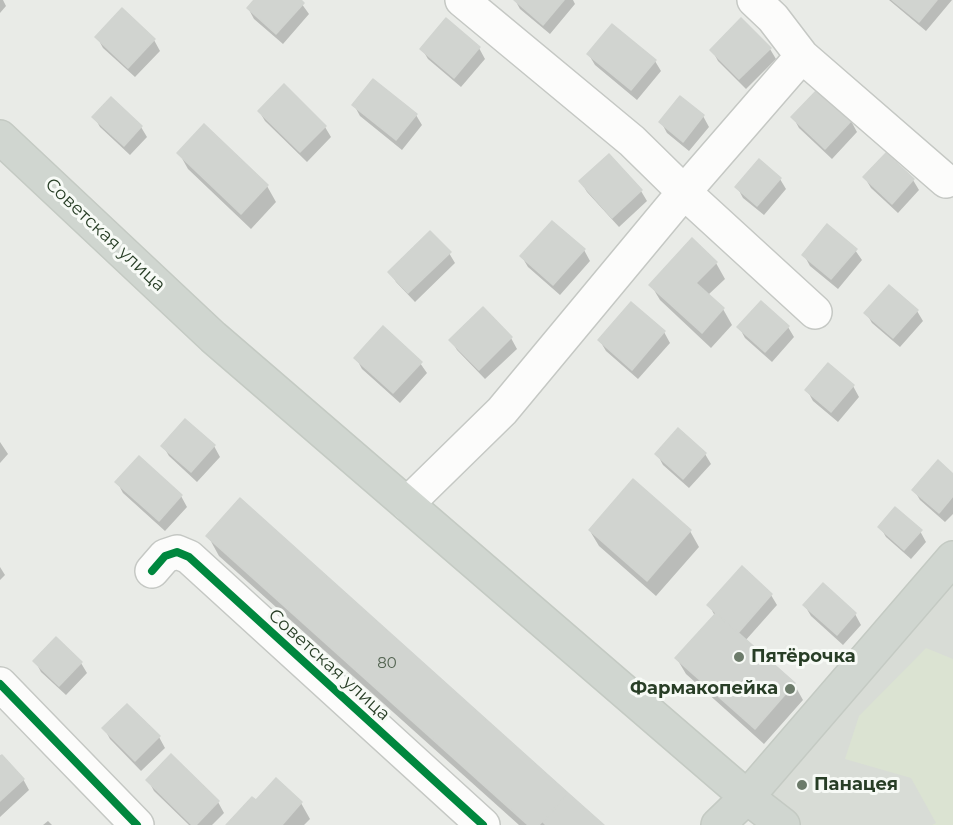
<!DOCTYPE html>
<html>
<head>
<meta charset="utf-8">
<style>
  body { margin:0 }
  canvas { display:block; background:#e9ebe7 }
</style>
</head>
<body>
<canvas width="953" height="825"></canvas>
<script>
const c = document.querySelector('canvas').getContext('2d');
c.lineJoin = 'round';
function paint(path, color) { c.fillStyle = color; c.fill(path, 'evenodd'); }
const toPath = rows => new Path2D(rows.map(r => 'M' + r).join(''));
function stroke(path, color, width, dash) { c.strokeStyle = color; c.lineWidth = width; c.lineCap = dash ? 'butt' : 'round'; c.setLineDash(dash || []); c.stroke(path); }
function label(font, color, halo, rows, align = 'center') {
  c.font = font + ' Montserrat,sans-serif'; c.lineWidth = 6; c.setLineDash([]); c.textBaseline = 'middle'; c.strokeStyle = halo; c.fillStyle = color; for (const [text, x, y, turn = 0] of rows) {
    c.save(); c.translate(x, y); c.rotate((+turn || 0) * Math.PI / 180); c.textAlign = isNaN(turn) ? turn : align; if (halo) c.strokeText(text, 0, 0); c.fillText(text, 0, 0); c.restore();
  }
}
const built = toPath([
  [953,558,953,825,783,825,747,797]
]);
const green = toPath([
  [926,648,953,659,953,825,932,825,936,823,911,778,845,759,859,716]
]);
const shadow = toPath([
  [0,0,3,0,6,6,0,13],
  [256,0,299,0,309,14,283,44,254,19,248,8],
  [515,0,573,0,575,4,550,34,520,9],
  [889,0,952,0,926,31],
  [446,21,479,48,485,59,461,87,428,59,422,49],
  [97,37,154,40,160,51,135,77,103,48],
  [770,49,776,59,746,89,718,61,712,50],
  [589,55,655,61,661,71,637,100,595,65],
  [819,90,851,121,857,132,832,159,799,128,793,117],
  [680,98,703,116,709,127,689,151,667,133,661,122],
  [354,105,416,115,422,125,402,150,360,116],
  [259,111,325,127,331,137,307,162,265,121],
  [94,117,141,127,147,137,130,155,100,127],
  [204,126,267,186,276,202,251,229,188,169,179,153],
  [609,156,641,191,647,201,619,227,587,192,581,182],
  [865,178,913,180,919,190,898,213,871,188],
  [780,179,786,189,764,215,743,198,737,187],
  [584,250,590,261,560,295,528,267,522,257],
  [855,250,862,260,838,289,810,266,804,255],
  [449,253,455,263,415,302,396,282,390,272],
  [716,263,725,279,708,295,723,309,732,325,711,348,660,300,651,285],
  [632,304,664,332,670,343,638,379,606,351,600,341],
  [483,309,511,338,517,349,485,379,457,350,451,340],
  [917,311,923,321,900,347,872,323,866,313],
  [739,327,788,327,794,337,772,362,745,338],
  [356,358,420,363,427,373,400,403,362,369],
  [853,386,859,397,838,422,813,401,807,390],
  [0,442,8,454,0,463],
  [163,446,214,446,220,457,197,482,169,456],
  [657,454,705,454,711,464,689,488,663,465],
  [139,458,181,496,187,507,165,531,123,493,117,482],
  [953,476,953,514,945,522,920,500,914,490],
  [633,481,690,531,699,547,656,596,599,546,590,531],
  [240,500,602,825,519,825,219,556,208,536],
  [880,527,920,531,926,542,911,559,886,537],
  [0,567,5,575,0,580],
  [823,585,855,614,861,625,843,645,811,616,805,606],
  [771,595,777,605,745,641,794,684,803,700,764,744,686,674,677,659,715,616,709,605],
  [35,661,81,663,87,673,66,695,41,672],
  [127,706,159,737,165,748,141,771,110,739,104,728],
  [171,756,218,802,224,813,212,825,189,825,154,791,148,780],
  [0,758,23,779,29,790,0,817],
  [277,780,301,803,310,819,304,825,228,825,256,802],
  [48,821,52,825,43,825]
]);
const building = toPath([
  [254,0,301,0,304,3,276,34,247,8,254,0],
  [514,0,564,0,543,25,514,0],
  [892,0,937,0,919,22,892,0],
  [122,8,155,39,128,68,95,37,122,8],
  [446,18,480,47,454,78,420,49,446,18],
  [741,18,771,48,739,79,710,50,741,18],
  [612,24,656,60,631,90,587,54,612,24],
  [373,79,417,114,396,140,352,105,373,79],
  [284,84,326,126,300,152,258,111,284,84],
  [819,88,852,120,825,149,791,117,819,88],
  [680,96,704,115,683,142,659,122,680,96],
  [111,97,142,126,124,146,92,117,111,97],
  [204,124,268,185,241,214,177,153,204,124],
  [886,153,914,179,892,204,863,177,886,153],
  [609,154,642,190,612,218,579,181,609,154],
  [759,159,781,178,757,206,735,187,759,159],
  [552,221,585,249,553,285,520,256,552,221],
  [827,224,857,249,831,279,802,255,827,224],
  [430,231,451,252,408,293,388,272,430,231],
  [692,238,717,262,696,283,724,308,702,333,649,285,692,238],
  [889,285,918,310,893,338,864,313,889,285],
  [761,301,789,326,765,352,737,327,761,301],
  [631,302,665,331,632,370,598,340,631,302],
  [483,307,512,337,479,370,449,340,483,307],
  [383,326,422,362,393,393,354,358,383,326],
  [828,363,854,385,831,412,805,390,828,363],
  [185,419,215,445,191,472,161,446,185,419],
  [678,428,706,453,683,479,655,454,678,428],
  [139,456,182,495,159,521,115,482,139,456],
  [938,460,953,474,953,496,939,513,912,490,938,460],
  [633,479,691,530,647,581,589,530,633,479],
  [240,498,568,793,539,825,528,825,206,536,240,498],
  [895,507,922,530,904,550,878,527,895,507],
  [742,566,772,594,738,633,707,605,742,566],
  [823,583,856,613,837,635,803,605,823,583],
  [716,613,795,683,755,729,675,658,716,613],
  [56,637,82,662,59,686,33,661,56,637],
  [127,704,160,736,135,761,102,728,127,704],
  [171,754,219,801,196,825,192,825,146,780,171,754],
  [2,755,24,779,0,801,0,756,2,755],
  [276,778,302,802,282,825,226,825,252,797,256,800,276,778],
  [568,793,604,825,546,825,543,822,568,793]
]);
const minor = toPath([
  [462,0,632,141,684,192,815,312],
  [754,0,773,18,802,56,946,181],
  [407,504,502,411,684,192,802,56],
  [152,571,165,556,177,552,189,557,483,825],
  [0,684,137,825]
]);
const major = toPath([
  [0,137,213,337,747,797,783,825],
  [718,825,747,797,953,558]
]);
const cycleway = toPath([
  [152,571,165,556,177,552,189,557,483,825],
  [0,684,137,825]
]);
const markers = [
  [739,657,6,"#6c7b6a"],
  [790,689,6,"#6c7b6a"],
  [802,785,6,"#6c7b6a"]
];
const numberNames = [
  ["80",387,664]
];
const streetNames = [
  ["Советская улица",105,235,43],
  ["Советская улица",329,665,42]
];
const poiNames = [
  ["Пятёрочка",751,657],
  ["Фармакопейка",778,689,"right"],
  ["Панацея",814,785]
];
paint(built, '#d8dcd6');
paint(green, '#dbe3d2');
paint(shadow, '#0003');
paint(building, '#d1d4d0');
stroke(building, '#d1d4d0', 1.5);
stroke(minor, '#c5c8c4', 36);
stroke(major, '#c4cac3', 36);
stroke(minor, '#fcfcfb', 33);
stroke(major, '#d0d6d0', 33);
stroke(cycleway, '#00873e', 8);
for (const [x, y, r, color] of markers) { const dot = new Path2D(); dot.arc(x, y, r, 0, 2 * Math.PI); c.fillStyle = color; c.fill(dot); stroke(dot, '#f7faf6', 2); }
label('15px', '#536451', null, numberNames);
label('18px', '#283e26', '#f7faf6', streetNames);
label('bold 18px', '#283e26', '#f7faf6', poiNames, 'left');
</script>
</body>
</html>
